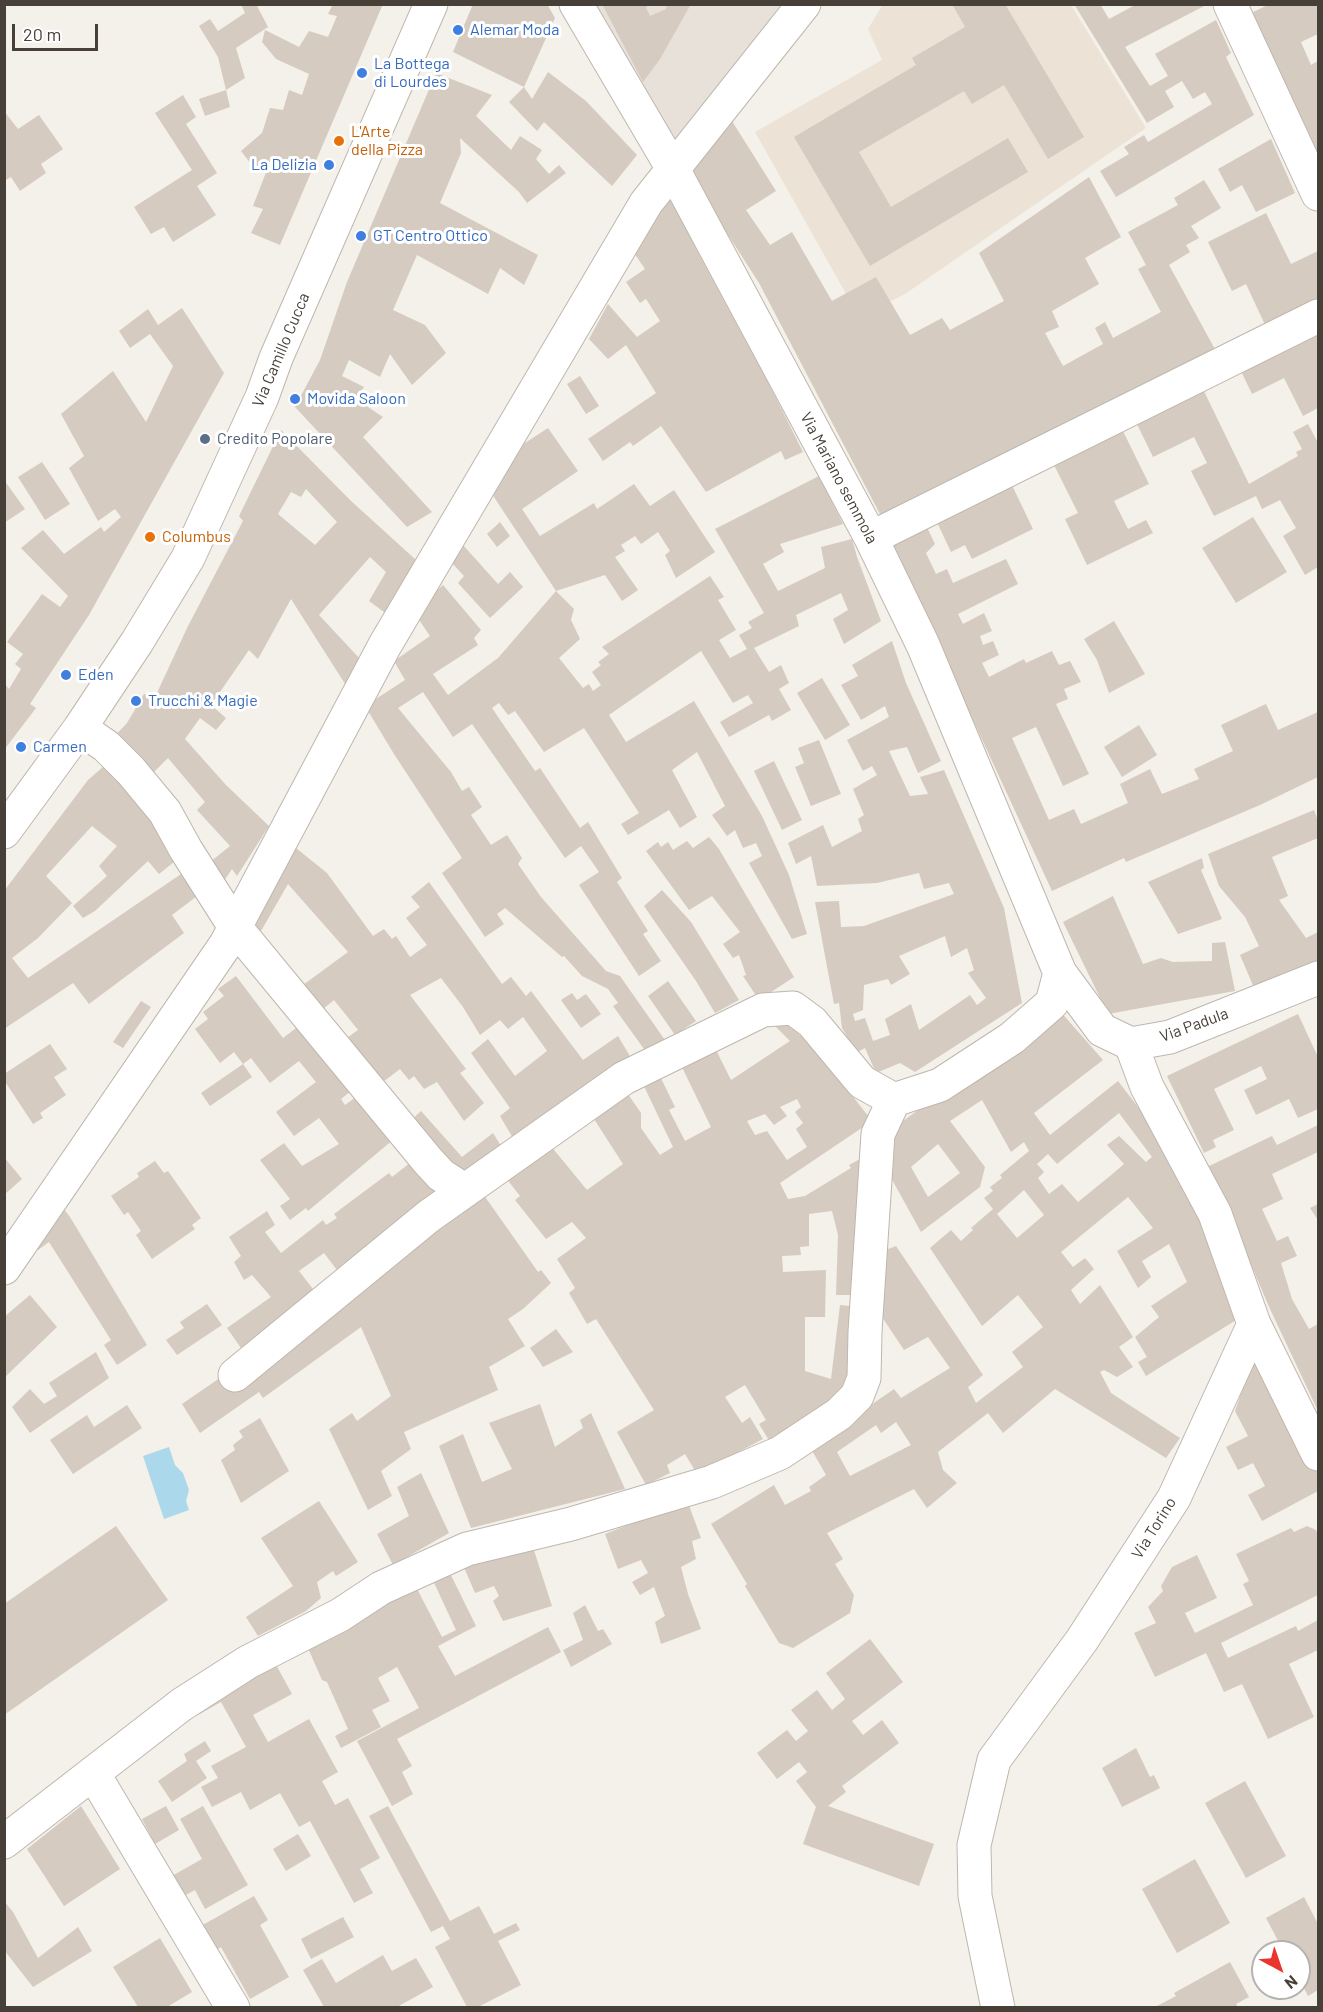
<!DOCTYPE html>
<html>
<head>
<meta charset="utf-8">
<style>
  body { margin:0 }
  #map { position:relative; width:1323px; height:2012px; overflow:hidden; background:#f4f0ea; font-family:Barlow,sans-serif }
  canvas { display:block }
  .frame { position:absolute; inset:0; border:6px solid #474039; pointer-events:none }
  .north { position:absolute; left:1251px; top:1940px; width:60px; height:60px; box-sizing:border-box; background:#fff; border:2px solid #b5b3b0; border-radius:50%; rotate:140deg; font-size:16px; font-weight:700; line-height:24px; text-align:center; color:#474039 }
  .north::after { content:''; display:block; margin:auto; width:21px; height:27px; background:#e9352d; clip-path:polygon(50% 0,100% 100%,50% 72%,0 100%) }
  .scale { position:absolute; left:12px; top:24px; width:86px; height:27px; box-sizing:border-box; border:3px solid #474039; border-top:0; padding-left:8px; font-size:18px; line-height:21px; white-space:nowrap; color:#474039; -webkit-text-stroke:4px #fff; paint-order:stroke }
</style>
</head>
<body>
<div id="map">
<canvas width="1323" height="2012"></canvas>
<div class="frame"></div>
<div class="north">N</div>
<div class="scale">20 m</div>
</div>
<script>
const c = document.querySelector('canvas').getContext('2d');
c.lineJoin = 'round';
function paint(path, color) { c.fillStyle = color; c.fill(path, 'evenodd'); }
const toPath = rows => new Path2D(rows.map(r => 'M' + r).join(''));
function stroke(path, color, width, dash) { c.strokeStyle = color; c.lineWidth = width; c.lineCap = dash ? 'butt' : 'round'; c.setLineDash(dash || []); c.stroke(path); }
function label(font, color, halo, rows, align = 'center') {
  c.font = font + ' Barlow,sans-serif'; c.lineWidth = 6; c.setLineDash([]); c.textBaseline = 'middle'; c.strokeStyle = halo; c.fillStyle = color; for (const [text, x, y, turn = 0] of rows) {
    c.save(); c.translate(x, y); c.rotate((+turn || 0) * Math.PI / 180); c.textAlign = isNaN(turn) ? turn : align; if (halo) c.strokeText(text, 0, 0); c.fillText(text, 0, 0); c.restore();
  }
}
const residential = toPath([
  [586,5,798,5,674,160]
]);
const education = toPath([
  [883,4,1071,5,1146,128,905,294,859,317,755,132,882,60,868,29]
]);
const water = toPath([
  [169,1447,175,1465,183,1473,189,1490,186,1501,189,1510,164,1519,143,1456]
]);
const building = toPath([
  [241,4,256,4,268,27,236,48,245,78,226,90,218,57,199,26,210,19,218,31,245,13],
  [333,4,383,4,280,245,251,233,263,209,253,206,267,170,251,164,241,151,262,133,270,108,283,110,289,90,302,95,309,74,276,59,262,42,265,30,299,47,309,31,328,37,337,16,328,14],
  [473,4,547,4,555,18,524,87,453,52],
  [602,4,649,4,646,8,650,16,666,9,667,4,691,4,660,59,643,82],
  [952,4,1005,4,1084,137,1048,159,1004,85,972,104,964,91,859,152,891,207,1008,138,1028,172,870,266,794,137,916,65,912,58,965,27],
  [1074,4,1100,4,1109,19,1137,4,1208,4,1125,47,1150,86,1168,76,1155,54,1216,20,1231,53,1226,57,1254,115,1116,197,1100,171,1129,154,1124,147,1144,135,1148,142,1212,104,1205,92,1193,99,1182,81,1165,91,1174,107,1147,123],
  [1270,4,1318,4,1318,34,1301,42,1311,65,1318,61,1318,162,1249,14],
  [548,72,586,101,637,155,612,186,544,122,537,131,509,102,524,87,532,99],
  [436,73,492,95,476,116,511,150,520,136,542,150,536,159,549,174,559,165,566,173,527,203,519,192,460,138,461,153,440,203,538,255,524,285,500,268,488,294,417,255,393,310,425,325,446,353,412,385,390,354,380,377,349,360,342,376,364,387,356,399,383,417,363,437,432,512,407,527,295,407,320,360,347,282],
  [226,90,230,107,205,116,199,99],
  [183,95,196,117,186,124,217,173,197,186,216,215,173,242,164,227,151,234,134,207,192,170,155,113],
  [4,111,18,129,39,115,63,149,41,164,46,173,20,191,11,177,4,181],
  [730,118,776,191,746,210,770,245,792,232,832,301,876,277,910,335,942,318,950,330,1004,301,979,253,1089,177,1121,237,1085,258,1099,284,1052,311,1059,327,1045,333,1063,366,1103,344,1095,328,1105,322,1113,338,1161,312,1138,269,1146,265,1128,232,1178,205,1174,198,1204,180,1221,208,1191,226,1199,238,1186,245,1190,252,1169,265,1217,353,881,516,759,283,687,171],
  [1271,139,1295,193,1256,212,1242,185,1230,192,1218,169],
  [670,193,695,247,771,388,803,452,785,460,781,451,706,492,661,426,633,446,630,442,603,461,588,439,656,393,626,345,608,359,589,339,608,304,637,337,660,321,646,299,640,303,626,282,645,269,632,250],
  [1266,213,1291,264,1318,251,1318,305,1267,329,1246,284,1232,291,1208,242],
  [182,308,224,373,89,615,30,704,36,708,4,750,4,683,9,689,21,669,15,664,23,654,7,642,42,594,60,607,68,596,21,548,43,530,64,554,101,527,104,532,121,517,115,509,98,521,69,468,84,456,61,414,113,371,146,422,173,366,150,334,130,348,119,331,148,309,158,325],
  [1318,327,1318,408,1303,416,1284,378,1252,394,1239,367],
  [580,376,599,406,586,414,567,384],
  [1201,385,1249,484,1298,456,1296,452,1302,449,1293,432,1308,424,1318,443,1318,567,1305,575,1283,536,1296,528,1280,500,1262,509,1256,496,1214,516,1191,471,1207,463,1194,437,1153,457,1134,418],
  [1120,425,1149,484,1114,501,1128,529,1146,520,1153,533,1087,565,1065,519,1078,513,1051,459],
  [548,428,578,471,522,509,540,536,594,503,597,509,634,484,650,506,674,490,715,552,676,578,665,555,670,551,658,532,641,544,635,536,621,545,625,551,615,557,638,590,622,601,605,575,556,591,490,491,508,454],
  [281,430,350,500,416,560,388,615,369,601,386,572,370,557,319,615,362,661,347,687,291,599,258,659,249,650,211,705,226,718,216,730,200,718,185,739,226,785,269,826,237,876,232,869,220,887,205,866,230,846,197,810,205,802,168,758,149,777,110,741,127,723,144,694,156,695,188,626,243,521,239,516],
  [306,489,337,522,315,545,278,514,291,492,301,497],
  [42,462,70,504,45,520,18,477],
  [819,476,843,524,780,544,784,552,763,564,778,591,825,568,821,547,852,539,857,557,881,621,844,644,833,619,848,610,841,593,796,615,799,626,754,648,769,672,781,665,789,683,779,689,791,710,772,721,769,715,729,737,720,722,753,703,748,695,733,703,701,651,609,715,626,742,694,701,762,816,789,875,807,934,792,939,749,863,762,856,756,843,743,848,735,830,727,836,712,815,725,806,697,752,672,770,697,817,680,828,669,810,628,835,621,824,639,813,584,728,544,752,515,711,508,715,499,703,492,708,535,771,540,768,580,828,588,822,622,878,617,882,648,931,643,934,661,961,639,976,579,885,599,872,581,846,565,858,472,724,453,737,423,692,398,708,451,772,462,791,469,787,482,807,471,815,491,845,507,835,522,858,518,864,541,897,606,971,620,976,667,1043,649,1056,613,1006,618,1003,608,989,582,976,564,956,562,957,505,908,497,914,504,924,485,937,442,873,462,858,394,754,365,706,405,680,394,661,430,636,417,617,424,602,443,585,481,630,474,638,478,645,433,674,448,695,498,658,556,591,574,609,571,620,580,639,559,658,583,688,589,684,593,691,601,685,592,672,601,665,598,662,609,654,602,647,710,576,724,597,718,600,736,630,719,640,730,658,747,649,739,635,752,628,748,622,764,613,715,529],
  [1009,479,1033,529,972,559,965,545,951,552,934,516],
  [4,480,25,509,4,523],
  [1253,517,1287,572,1236,603,1202,548],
  [924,521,935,544,926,553,936,574,947,569,953,583,1006,559,1018,584,958,614,963,624,984,613,992,631,980,636,983,645,993,641,999,655,982,663,989,677,1024,659,1026,663,1052,651,1059,665,1070,661,1081,682,1064,689,1068,699,1056,704,1089,774,1063,786,1036,727,1012,738,1049,820,1074,809,1081,824,1128,803,1120,784,1150,769,1162,794,1199,779,1194,769,1233,751,1221,725,1266,704,1278,730,1318,712,1318,777,1260,805,1126,862,1124,858,1052,891,889,538],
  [500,522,510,536,497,547,487,534],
  [463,545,498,584,510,572,523,587,490,618,458,583,464,576,452,563],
  [1114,621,1145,674,1109,693,1097,660,1084,639],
  [892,641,906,683,941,761,918,773,907,747,889,751,910,796,928,794,920,777,944,770,1004,908,1022,1003,915,1072,900,1063,876,1073,865,1048,856,1053,842,1028,839,1003,834,1004,815,902,839,901,841,927,864,926,954,894,949,883,924,889,919,873,877,883,817,886,811,856,796,864,788,843,823,825,832,847,862,831,858,819,864,815,853,789,877,775,872,766,863,771,847,740,889,717,885,706,861,720,841,685,858,676,852,665],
  [945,936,951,957,967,948,974,970,968,973,986,998,977,1005,970,995,919,1030,911,1004,885,1019,890,1035,873,1041,865,1018,855,1021,853,1014,863,1010,864,985,888,979,891,985,910,974,899,956],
  [822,678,850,725,825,740,797,693],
  [1139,725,1157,755,1122,777,1104,747],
  [819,740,841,794,811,806,795,767,804,763,798,748],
  [112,759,179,858,159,874,148,861,95,911,83,918,73,906,107,876,99,866,117,846,92,826,46,876,72,903,38,938,12,958,28,978,187,870,201,893,172,915,184,933,89,1004,73,983,4,1029,4,891,88,780],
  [774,761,802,820,782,830,754,771],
  [1314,810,1318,821,1318,838,1272,857,1288,896,1279,900,1306,938,1318,932,1318,963,1255,990,1240,955,1259,946,1245,917,1219,886,1208,854],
  [709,837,719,849,794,977,759,1000,743,976,746,975,739,955,733,958,723,944,740,932,712,896,689,910,646,851,658,842,661,847,668,842,673,850,687,841,693,848],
  [286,840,327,873,373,936,384,929,392,939,396,936,410,957,427,945,406,918,420,907,411,897,429,882,502,984,511,977,526,996,531,991,583,1060,618,1036,634,1063,517,1145,500,1116,510,1108,471,1053,488,1039,515,1076,547,1051,523,1017,508,1029,500,1020,480,1035,463,1007,441,978,410,995,466,1069,460,1073,484,1103,464,1121,437,1082,424,1089,414,1076,409,1080,400,1069,375,1088,340,1043,358,1030,334,1000,323,1009,303,985,348,952,288,884,261,931,245,915],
  [1202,858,1204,868,1201,870,1222,919,1178,934,1148,882],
  [662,890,691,922,739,1000,715,1013,696,981,644,906],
  [1113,896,1143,964,1161,958,1173,962,1212,961,1212,943,1225,942,1235,991,1108,1014,1063,922],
  [236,976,283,1038,304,1022,355,1088,341,1099,345,1105,360,1094,394,1139,308,1211,306,1208,290,1220,280,1206,290,1199,260,1160,284,1143,302,1166,339,1144,319,1118,294,1136,276,1112,316,1082,299,1061,270,1083,251,1058,243,1064,252,1077,210,1106,201,1093,243,1064,234,1052,220,1063,195,1029,208,1019,203,1012,224,996,218,989],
  [668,981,696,1021,675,1035,648,996],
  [572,993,577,1000,586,994,601,1014,581,1028,561,1000],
  [141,1001,151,1007,123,1048,113,1042],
  [1059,1010,1103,1060,1034,1113,1050,1135,1118,1081,1148,1120,1200,1206,1241,1317,1146,1376,1138,1362,1147,1357,1135,1337,1159,1317,1151,1306,1187,1282,1169,1244,1142,1261,1151,1277,1138,1288,1117,1251,1153,1228,1128,1197,1061,1252,1073,1267,1085,1258,1094,1269,1071,1290,1080,1304,1100,1285,1133,1337,1119,1347,1133,1367,1117,1377,1104,1370,1100,1372,1111,1393,1180,1438,1166,1458,1055,1389,1003,1433,988,1413,938,1452,943,1470,957,1483,927,1508,914,1489,827,1533,843,1559,835,1564,854,1595,850,1613,793,1648,779,1643,745,1586,747,1584,711,1524,774,1485,785,1505,811,1491,809,1487,826,1475,810,1447,894,1389,901,1398,950,1368,928,1337,904,1350,882,1317,875,1254,896,1246,983,1375,968,1387,976,1403,1023,1367,1012,1352,1043,1327,1018,1295,982,1326,930,1248,951,1230,961,1241,973,1230,971,1228,993,1209,984,1198,993,1191,990,1187,1002,1178,1000,1175,1029,1151,1024,1142,1011,1152,982,1100,950,1121,985,1167,980,1187,921,1232,890,1176,893,1128],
  [1119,1113,1152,1157,1146,1162,1119,1136,1107,1145,1124,1164,1110,1176,1078,1202,1062,1184,1049,1194,1038,1178,1044,1172,1037,1164,1048,1154,1057,1164],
  [938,1144,960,1173,928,1197,911,1167],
  [1024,1190,1044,1215,1017,1238,997,1214],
  [896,1422,911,1445,850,1476,837,1452,876,1425,881,1433],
  [1298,1014,1318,1057,1318,1109,1298,1118,1289,1099,1256,1115,1244,1090,1267,1079,1261,1066,1214,1089,1234,1130,1213,1140,1216,1147,1204,1153,1167,1076],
  [780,1018,815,1048,872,1121,780,1183,788,1199,805,1196,851,1168,849,1165,862,1158,858,1295,836,1295,838,1235,832,1211,809,1214,809,1246,800,1247,801,1255,782,1256,783,1272,826,1270,825,1317,805,1317,805,1371,831,1379,840,1305,859,1307,854,1378,802,1428,773,1447,759,1424,766,1420,745,1385,725,1397,742,1423,750,1417,763,1439,697,1474,685,1454,667,1465,670,1473,646,1485,617,1432,654,1410,596,1319,587,1324,569,1293,575,1288,557,1259,586,1238,572,1222,546,1239,515,1200,520,1196,506,1178,550,1145,587,1190,623,1164,592,1116,623,1087,641,1113,641,1128,660,1155,673,1147,641,1080,657,1070,675,1107,669,1110,685,1141,711,1127,678,1059,713,1044,731,1080,790,1041,772,1023],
  [797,1099,801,1107,795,1112,803,1123,796,1129,807,1147,787,1160,767,1131,755,1135,747,1121,765,1114,774,1125,787,1116,780,1107],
  [50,1044,67,1069,54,1077,66,1095,40,1113,43,1118,33,1124,4,1080,4,1074],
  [421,1111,462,1157,493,1133,506,1154,463,1175,407,1124],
  [1318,1125,1318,1152,1272,1174,1283,1199,1262,1209,1277,1241,1288,1236,1297,1256,1281,1263,1292,1299,1309,1329,1318,1324,1318,1411,1270,1309,1221,1194,1207,1167,1272,1136,1277,1145],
  [4,1157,22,1179,4,1195],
  [415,1159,451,1195,340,1274,324,1253,299,1271,316,1293,241,1348,227,1328,271,1297,252,1275,244,1280,234,1262,241,1256,229,1237,267,1211,275,1225,265,1232,281,1253,323,1220,326,1225,337,1218,334,1214,389,1173,392,1177],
  [155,1161,164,1173,168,1171,201,1218,192,1225,195,1229,152,1259,136,1235,141,1231,128,1212,124,1215,111,1196,139,1177,137,1173],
  [481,1191,538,1272,541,1270,551,1283,523,1309,508,1319,525,1346,489,1367,498,1390,404,1432,411,1449,381,1471,392,1496,368,1510,329,1429,352,1413,357,1421,391,1396,361,1327,263,1398,259,1392,200,1433,182,1404,227,1373,353,1294,404,1258,403,1255,445,1226,440,1217],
  [57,1200,70,1217,147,1345,117,1365,104,1345,111,1340,49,1242,38,1250,30,1239],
  [1318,1204,1318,1220,1310,1208],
  [30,1295,57,1327,4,1378,4,1317],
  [207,1304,222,1325,177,1355,166,1340,184,1328,180,1322],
  [556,1329,573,1352,543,1367,530,1348],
  [96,1352,109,1378,30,1433,12,1407,30,1389,44,1404,57,1396,49,1383],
  [1267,1363,1277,1392,1318,1473,1318,1491,1262,1521,1248,1495,1265,1486,1253,1463,1238,1470,1226,1447,1248,1436,1235,1411,1251,1365],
  [540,1404,555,1447,583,1428,580,1420,591,1413,625,1489,471,1528,439,1446,463,1434,482,1482,512,1469,489,1423],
  [127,1405,142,1428,73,1474,50,1440,87,1415,94,1427],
  [260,1418,289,1471,241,1503,221,1460,235,1450,233,1445,243,1437,239,1431],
  [421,1473,449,1533,393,1565,377,1534,409,1516,397,1487],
  [687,1500,701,1538,692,1541,696,1559,681,1567,688,1594,701,1629,661,1644,655,1622,665,1616,654,1587,640,1595,632,1582,648,1573,641,1560,618,1569,605,1534,630,1524,632,1520],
  [319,1501,358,1562,336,1576,333,1571,317,1582,321,1598,306,1611,258,1636,246,1617,293,1586,261,1538],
  [116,1526,168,1600,4,1715,4,1604],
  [1307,1526,1316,1530,1318,1536,1318,1595,1221,1643,1228,1658,1296,1626,1298,1631,1318,1620,1318,1650,1289,1664,1314,1717,1268,1739,1242,1684,1224,1692,1206,1653,1155,1677,1134,1633,1156,1623,1148,1607,1163,1591,1161,1586,1172,1567,1197,1555,1217,1598,1185,1613,1195,1633,1253,1605,1243,1584,1249,1581,1236,1554,1291,1528,1294,1532],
  [529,1535,552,1606,503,1621,493,1601,499,1596,494,1586,475,1593,460,1558],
  [445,1563,476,1626,438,1646,455,1676,548,1627,561,1652,397,1739,412,1766,402,1772,413,1794,392,1806,357,1741,419,1708,397,1667,378,1678,390,1701,372,1710,381,1727,341,1748,335,1736,348,1729,327,1682,322,1680,304,1639,413,1581,442,1637,456,1630,429,1572],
  [585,1605,598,1631,603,1629,612,1644,571,1667,563,1650,583,1640,573,1613],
  [870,1639,903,1682,852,1721,863,1735,882,1720,899,1743,842,1786,846,1792,828,1806,934,1844,919,1886,803,1844,816,1807,796,1781,807,1772,799,1762,777,1779,757,1753,787,1730,796,1741,808,1731,791,1710,817,1690,832,1710,845,1699,826,1673],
  [274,1661,292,1694,253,1715,268,1742,309,1719,338,1772,322,1781,335,1805,348,1798,380,1858,360,1869,373,1893,354,1903,310,1821,299,1827,280,1793,250,1810,241,1792,212,1807,201,1787,218,1778,211,1766,246,1747,221,1702,198,1715,194,1706],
  [205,1741,211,1751,196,1761,207,1778,172,1802,158,1781,187,1761,184,1754],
  [1136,1748,1150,1777,1154,1775,1160,1788,1122,1807,1102,1768],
  [1245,1781,1286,1856,1246,1878,1205,1803],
  [81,1806,120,1869,64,1906,27,1849],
  [166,1806,179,1830,155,1844,142,1819],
  [203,1806,248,1885,205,1909,195,1890,182,1897,170,1877,202,1859,180,1819],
  [388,1806,450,1921,479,1906,494,1934,516,1923,520,1930,498,1941,521,1985,478,2007,467,2007,435,1947,450,1939,443,1926,431,1932,369,1816],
  [298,1834,311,1856,286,1871,273,1849],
  [1195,1859,1230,1923,1177,1953,1142,1889],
  [254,1896,268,1920,260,1925,289,1977,250,1999,221,1947,215,1951,201,1926],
  [1304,1897,1318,1924,1318,1990,1308,1996,1299,1979,1299,1952,1284,1952,1266,1918],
  [4,1901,13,1912,38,1958,78,1927,92,1951,33,1987,4,1950],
  [343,1917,354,1937,311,1959,301,1939],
  [160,1938,192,1992,167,2007,138,2007,113,1967],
  [383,1955,392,1971,416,1958,433,1987,397,2007,324,2007,303,1970,322,1959,336,1983],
  [1230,1962,1249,1997,1236,2004,1238,2007,1155,2007,1176,1996,1174,1993]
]);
const minor = toPath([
  [576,4,673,169,871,538,923,645,1060,973,1102,1030,1131,1044,1170,1037,1318,978],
  [1230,4,1318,194],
  [871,538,1318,316],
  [80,728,106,746,131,771,165,812,186,850,235,927,428,1161,441,1175,464,1190],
  [4,832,80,728,137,642,188,558,262,397,276,358,431,4],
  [4,1268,226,944,385,645,646,203,804,4],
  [1254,1324,1318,1454],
  [235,1375,429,1216,624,1078,763,1010,793,1008,812,1022,862,1082,894,1100],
  [93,1773,233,2008],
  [4,1842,181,1705,248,1662,340,1615,381,1588,467,1549,571,1524,712,1482,780,1453,839,1414,857,1396,864,1378,865,1332,878,1134,894,1100,940,1085,1012,1038,1052,1003,1060,973],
  [998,2008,975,1896,974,1845,994,1760,1082,1640,1174,1498,1254,1324,1215,1214,1147,1087,1131,1044]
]);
const markers = [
  [458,30,6,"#3f7fe0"],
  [362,73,6,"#3f7fe0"],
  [339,141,6,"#e8710a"],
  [329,165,6,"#3f7fe0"],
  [361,236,6,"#3f7fe0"],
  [295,399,6,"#3f7fe0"],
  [205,439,6,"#5c6f8a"],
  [150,537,6,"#e8710a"],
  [66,675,6,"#3f7fe0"],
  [136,701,6,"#3f7fe0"],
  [21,747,6,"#3f7fe0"]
];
const shopNames = [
  ["Alemar Moda",470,30],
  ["La Bottega",374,64],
  ["di Lourdes",374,82],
  ["La Delizia",317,165,"right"],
  ["GT Centro Ottico",373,236],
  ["Movida Saloon",307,399],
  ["Eden",78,675],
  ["Trucchi & Magie",148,701],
  ["Carmen",33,747]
];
const foodNames = [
  ["L'Arte",351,132],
  ["della Pizza",351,150],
  ["Columbus",162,537]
];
const streetNames = [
  ["Via Camillo Cucca",281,350,-67],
  ["Via Mariano semmola",839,478,62],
  ["Via Padula",1194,1025,-20],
  ["Via Torino",1154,1528,-58]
];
const serviceNames = [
  ["Credito Popolare",217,439]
];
paint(residential, '#e7e1d9');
paint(education, '#ece3d6');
paint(water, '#acd8eb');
paint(building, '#d5cbc1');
stroke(minor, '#bfb7ae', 35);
stroke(minor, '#fff', 33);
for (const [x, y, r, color] of markers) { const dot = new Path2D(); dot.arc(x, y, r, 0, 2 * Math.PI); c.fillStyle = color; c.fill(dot); stroke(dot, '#fff', 2); }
label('16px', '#366cbe', '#fff', shopNames, 'left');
label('16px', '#c56008', '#fff', foodNames, 'left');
label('16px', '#474039', '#fff', streetNames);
label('16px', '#4e5e75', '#fff', serviceNames, 'left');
</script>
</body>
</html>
